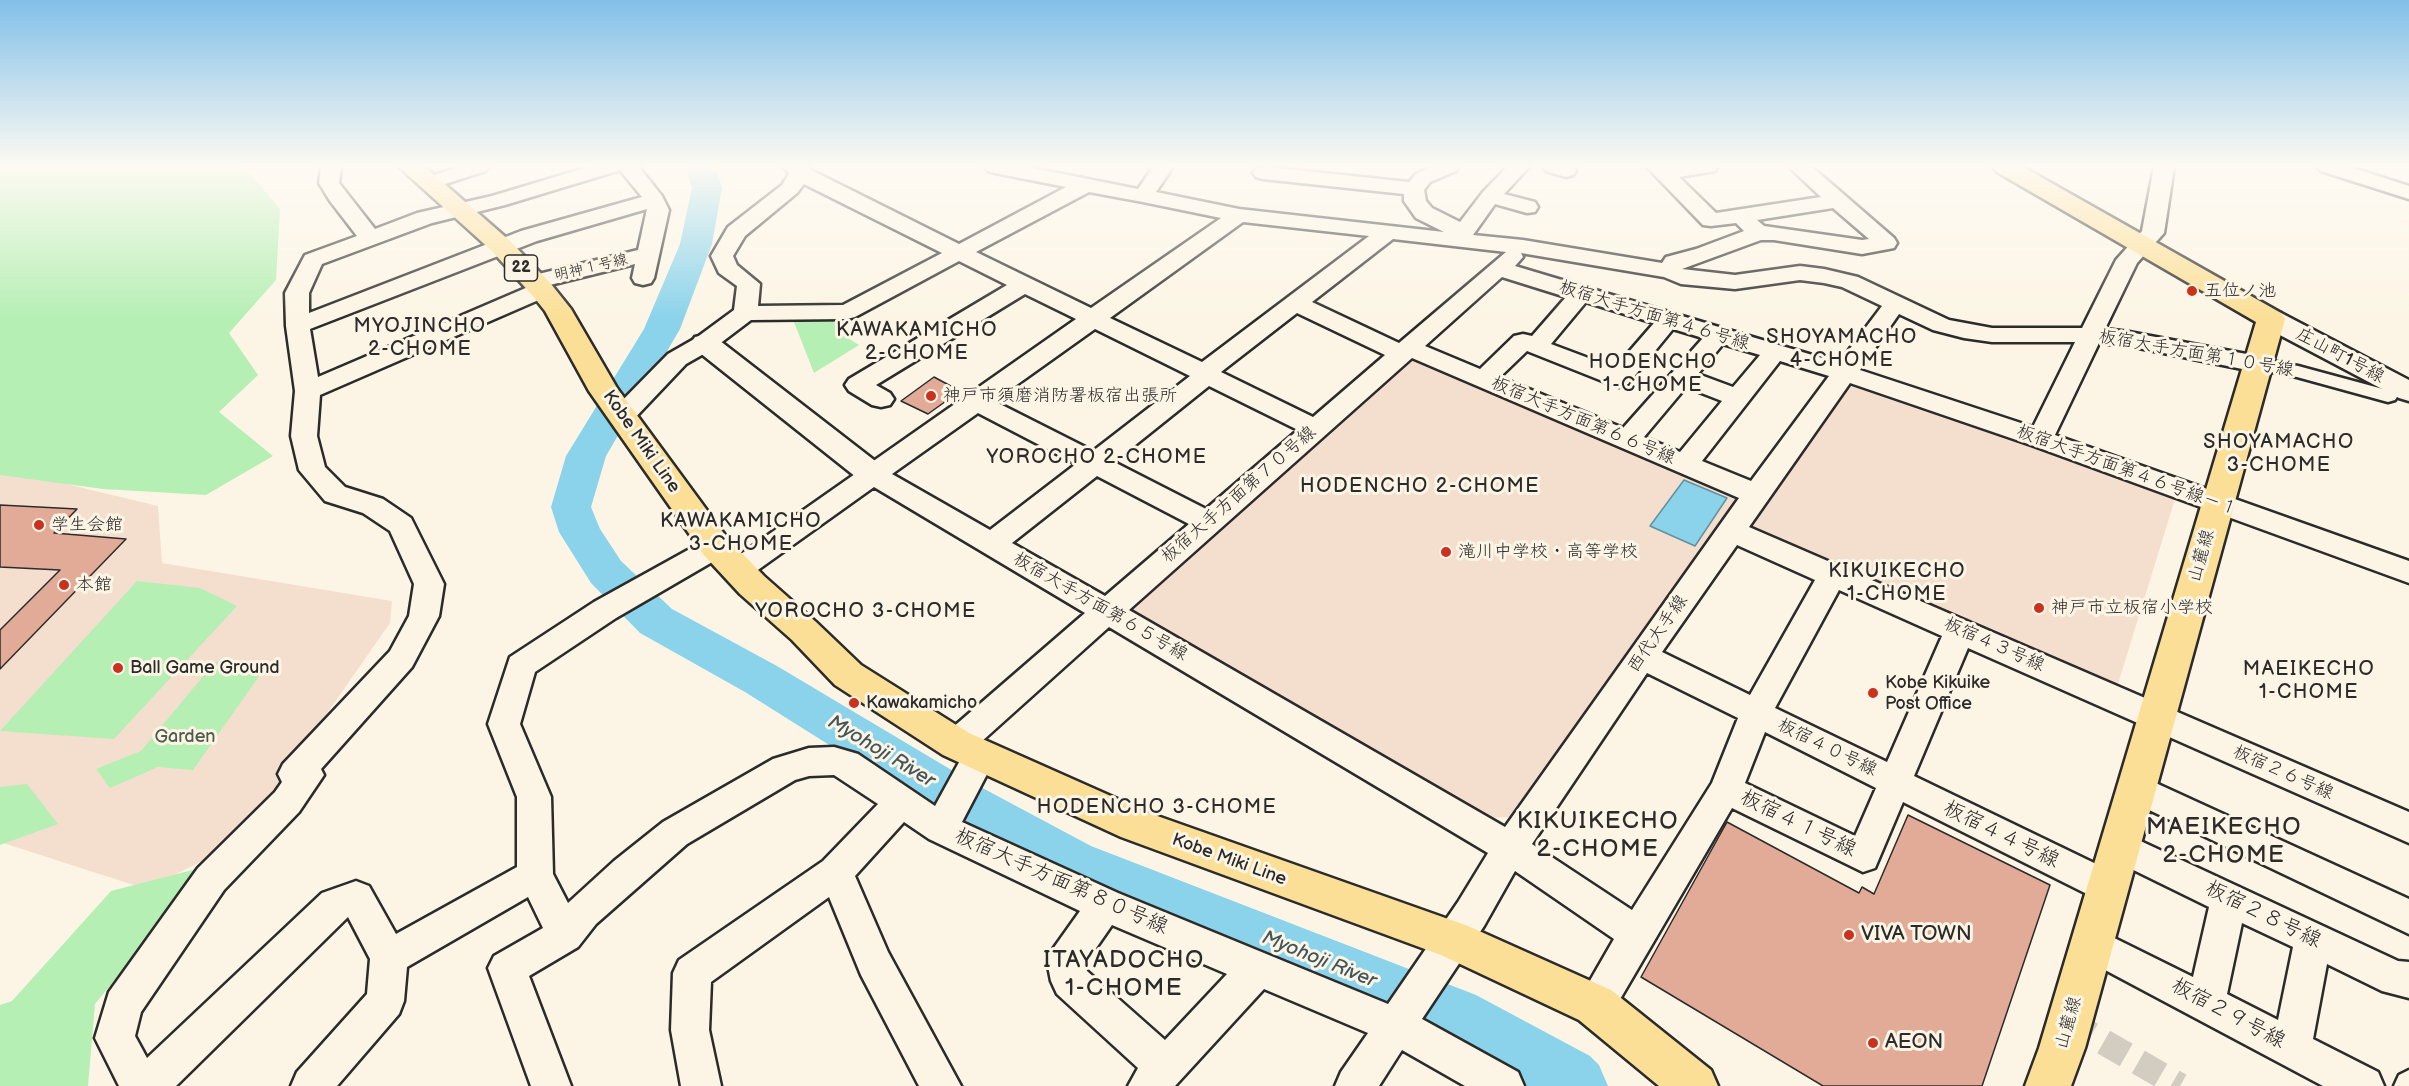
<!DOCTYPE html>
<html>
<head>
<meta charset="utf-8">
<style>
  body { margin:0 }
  canvas { display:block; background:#fcf5e5 }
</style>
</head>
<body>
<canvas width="2409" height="1086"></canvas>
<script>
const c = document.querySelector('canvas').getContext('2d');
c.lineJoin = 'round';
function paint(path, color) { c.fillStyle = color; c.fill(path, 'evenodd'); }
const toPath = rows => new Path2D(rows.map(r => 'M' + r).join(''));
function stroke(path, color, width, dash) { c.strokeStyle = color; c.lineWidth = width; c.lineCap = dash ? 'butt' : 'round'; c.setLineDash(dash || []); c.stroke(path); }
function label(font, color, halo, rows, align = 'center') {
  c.font = font + ' "Balsamiq Sans","Klee One",sans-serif'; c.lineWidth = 6; c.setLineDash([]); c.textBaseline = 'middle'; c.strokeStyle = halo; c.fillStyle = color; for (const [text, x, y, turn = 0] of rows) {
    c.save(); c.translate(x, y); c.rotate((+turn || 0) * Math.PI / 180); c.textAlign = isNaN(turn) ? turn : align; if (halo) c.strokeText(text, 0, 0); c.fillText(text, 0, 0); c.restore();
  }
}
const built = toPath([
  [1413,357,1741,496,1513,817,1485,818,1128,608],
  [1860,383,2176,496,2117,687,1755,529,1750,524,1850,385],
  [0,468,158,506,162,563,392,601,390,623,236,844,146,889,0,842]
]);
const green = toPath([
  [0,167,244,167,280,209,276,280,229,333,258,375,219,412,273,456,206,495,103,489,0,475],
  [843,316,838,332,859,345,814,373,792,317],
  [137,581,200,588,237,606,114,739,0,731],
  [215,662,267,665,193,770,158,767,110,788,96,769,141,751],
  [27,784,58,824,0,845,0,787],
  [208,866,95,1004,88,1086,0,1086,0,1005,12,1001,111,891]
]);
const water = toPath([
  [1684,480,1727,498,1695,546,1650,526,1684,480]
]);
const river = toPath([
  [686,167,716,167,722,188,712,244,680,329,606,456,591,507,600,529,621,561,672,609,777,666,975,784,1091,846,1476,995,1590,1056,1599,1065,1608,1086,1528,1086,1436,1033,1055,878,939,814,745,692,640,633,591,583,559,532,551,507,566,456,644,329,680,244,692,188,686,167]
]);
const building = toPath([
  [934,377,960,391,928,414,901,401,934,377],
  [0,505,77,509,54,533,126,539,0,669,0,630,60,570,0,567,0,505],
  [1908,815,2050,885,1982,1086,1823,1086,1641,977,1727,822,1859,893,1862,887,1874,894,1908,815]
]);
const pedestrianTunnel = toPath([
  [2069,1022,2180,1086]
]);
const pedestrian = toPath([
  [2257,358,2298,366,2383,389,2388,382,2395,380,2402,382,2404,386,2395,400,2388,402,2297,377,2251,368,2248,364,2251,360,2257,358],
  [2409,1070,2409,1086,2394,1086,2399,1075,2409,1070]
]);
const minor = toPath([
  [321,167,341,167,339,183,375,229,417,213,492,196,588,167,639,167,662,196,669,210,654,278,651,283,643,285,635,283,632,278,635,264,550,285,554,290,550,295,320,395,317,436,325,467,345,487,383,499,411,518,444,584,439,616,412,667,321,769,324,775,299,812,224,890,141,1012,135,1036,147,1058,322,893,356,881,369,886,396,934,517,867,517,797,488,724,510,657,594,602,706,540,716,537,726,540,730,547,726,554,616,618,535,672,520,724,551,797,553,874,568,903,614,861,663,822,773,759,809,748,834,747,858,754,935,806,963,755,956,757,944,753,940,744,944,735,1085,613,874,487,748,577,738,580,728,577,723,570,728,563,1076,319,1025,294,876,385,890,393,894,399,890,405,881,407,872,405,849,391,845,385,849,379,1007,285,959,261,855,317,847,319,751,320,714,348,686,364,631,422,622,424,613,422,609,416,613,410,668,354,696,338,734,310,737,286,719,273,711,256,728,227,782,185,789,174,784,167,805,167,959,244,1066,187,995,173,988,171,985,167,1028,167,1138,189,1153,167,1173,167,1156,192,1239,209,1444,232,1416,218,1404,201,1404,194,1263,179,1256,177,1253,173,1256,169,1267,167,1409,182,1416,174,1431,167,1459,167,1456,171,1430,182,1424,190,1426,201,1432,208,1460,222,1483,192,1507,167,1529,167,1504,194,1535,202,1538,207,1535,212,1527,213,1495,204,1473,235,1523,240,1662,263,1666,257,1696,249,1744,231,1736,223,1711,226,1703,225,1647,167,1718,167,1715,171,1679,177,1716,213,1821,197,1789,167,1812,167,1894,238,1897,243,1894,248,1862,254,1774,240,1761,240,1682,269,1735,275,1800,266,1824,269,1858,277,1949,320,1992,328,2082,328,2116,260,2142,231,2154,167,2174,167,2164,233,2137,263,2105,329,2129,332,2257,356,2266,359,2269,364,2266,369,2257,372,2129,346,2099,343,2055,435,2409,561,2409,583,2031,445,1850,383,1749,527,2409,812,2409,843,1968,648,1914,776,2121,876,2126,887,2121,898,2108,903,2095,898,1903,802,1875,868,1863,872,1732,808,1609,1018,1595,1023,1581,1018,1576,1005,1614,939,1515,871,1484,926,1422,1019,1518,1072,1524,1086,1465,1086,1402,1050,1379,1086,1335,1086,1341,1072,1368,1033,1264,989,1175,1086,1128,1086,1138,1068,1057,994,1051,981,1047,961,1053,949,1080,911,929,839,904,822,855,876,888,952,961,1086,919,1086,861,975,829,897,711,982,709,1030,721,1086,681,1086,671,1030,673,973,679,960,823,861,878,804,834,775,809,776,795,780,687,844,596,924,578,947,529,976,571,1086,531,1086,488,968,494,956,543,928,528,897,407,967,404,1001,399,1014,337,1086,291,1086,297,1072,367,994,370,959,348,917,176,1086,119,1086,95,1038,109,992,198,868,275,792,282,782,278,774,283,764,390,651,409,616,414,584,390,531,363,513,325,501,299,470,291,436,295,391,286,326,285,293,305,255,357,236,330,201,319,183,321,167],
  [619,169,642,197,521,231,309,313,309,293,322,264,432,223,505,205,617,171,619,169],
  [804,184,942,253,843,305,758,306,760,284,737,265,733,256,745,236,797,193,804,184],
  [1089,192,1143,202,1221,218,1091,308,976,252,1089,192],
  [1833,208,1869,239,1862,240,1764,226,1757,220,1833,208],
  [647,209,638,250,526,277,523,282,528,287,318,377,310,329,537,241,647,209],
  [1243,222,1369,236,1202,362,1110,318,1243,222],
  [1393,239,1506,252,1399,343,1312,302,1393,239],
  [1521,253,1664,277,1681,284,1735,289,1800,280,1824,283,1842,287,1882,306,1839,363,1515,266,1523,257,1521,253],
  [1502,277,1566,297,1532,336,1523,334,1514,336,1480,369,1425,346,1502,277],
  [1586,302,1654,323,1615,368,1551,344,1586,302],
  [1297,313,1385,355,1313,417,1221,372,1297,313],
  [1899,314,1933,330,1964,338,1992,342,2075,342,2033,427,1860,370,1899,314],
  [1095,329,1190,376,1093,451,994,401,1095,329],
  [1673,329,1703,338,1623,428,1500,377,1527,351,1610,384,1619,387,1628,384,1673,329],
  [1723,344,1760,355,1733,387,1698,374,1723,344],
  [1412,358,1739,498,1505,827,1129,610,1412,358],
  [1780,361,1829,376,1751,481,1702,461,1780,361],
  [1209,386,1298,430,1206,509,1114,462,1209,386],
  [1686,387,1722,401,1680,452,1644,437,1686,387],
  [978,413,1076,464,990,530,892,474,978,413],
  [1097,476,1189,524,1105,596,1012,543,1097,476],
  [1737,545,1815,580,1750,695,1662,652,1737,545],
  [1839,590,1942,636,1887,762,1775,708,1839,590],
  [1109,627,1488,853,1458,902,1388,1004,1118,893,962,822,997,755,992,745,981,742,1109,627],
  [1647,673,1738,718,1712,783,1632,910,1532,844,1647,673],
  [1765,732,1876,788,1855,836,1745,783,1765,732],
  [1112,925,1227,974,1165,1040,1087,971,1085,964,1112,925],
  [457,167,488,167,485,171,430,189,423,187,420,183,423,179,457,167],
  [1543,167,1574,167,1576,171,1573,175,1566,177,1546,171,1543,167],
  [2318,167,2350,167,2409,186,2409,199,2321,171,2318,167],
  [2136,774,2409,899,2409,934,2124,798,2119,788,2124,778,2136,774],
  [2119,831,2398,961,2409,962,2409,998,2382,991,2327,964,2313,1039,2378,1072,2384,1086,2323,1086,2077,955,2071,943,2077,931,2090,926,2193,977,2209,907,2107,857,2101,846,2107,835,2119,831],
  [2242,923,2293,947,2278,1020,2227,994,2242,923]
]);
const tertiary = toPath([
  [2271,311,2281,313,2409,380,2409,401,2399,398,2261,325,2257,319,2261,313,2271,311],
  [705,335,715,337,883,467,888,474,883,481,872,484,861,481,695,349,691,343,695,337,705,335]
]);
const primary = toPath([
  [399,167,425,167,510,241,551,284,571,309,617,388,728,539,764,576,816,622,861,665,969,733,1149,813,1468,926,1611,990,1711,1070,1718,1086,1659,1086,1579,1020,1441,955,1121,837,943,755,835,685,792,640,740,594,704,555,589,391,545,311,533,296,492,251,399,167],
  [1993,167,2023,167,2281,313,2285,319,2085,1048,2071,1086,2025,1086,2039,1048,2256,322,1997,172,1993,167]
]);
const markers = [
  [2192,291,6,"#c8321e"],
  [931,396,6,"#c8321e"],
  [39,525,6,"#c8321e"],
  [1446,552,6,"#c8321e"],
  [64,585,6,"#c8321e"],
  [2039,608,6,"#c8321e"],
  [118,668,6,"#c8321e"],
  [1873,693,6,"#c8321e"],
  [854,703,6,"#c8321e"],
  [1849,935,6,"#c8321e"],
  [1873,1043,6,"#c8321e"]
];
const farStreetnames = [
  ["明神１号線",591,268,-13]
];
const shields = [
  [521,268,33]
];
const shieldNames = [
  ["22",521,268]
];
const poiNames = [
  ["五位ノ池",2204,291],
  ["神戸市須磨消防署板宿出張所",943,396],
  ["学生会館",51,525],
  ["滝川中学校・高等学校",1458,552],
  ["本館",76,585],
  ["神戸市立板宿小学校",2051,608],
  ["Ball Game Ground",130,668],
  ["Kobe Kikuike",1885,683],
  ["Post Office",1885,704],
  ["Kawakamicho",866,703]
];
const streetNames = [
  ["板宿大手方面第４６号線",1654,316,17],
  ["板宿大手方面第１０号線",2196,354,10],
  ["庄山町1号線",2340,356,28],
  ["板宿大手方面第６６号線",1583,421,23],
  ["Kobe Miki Line",641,442,55],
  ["板宿大手方面第４６号線－１",2127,471,20],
  ["板宿大手方面第７０号線",1239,495,-41],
  ["山麓線",2202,556,-74],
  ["板宿大手方面第６５号線",1100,607,30],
  ["西代大手線",1658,634,-55],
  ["板宿４３号線",1994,645,24],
  ["板宿４０号線",1827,748,26],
  ["板宿２６号線",2283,773,24],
  ["Kobe Miki Line",1229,860,20],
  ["山麓線",2069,1023,-74]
];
const parkNames = [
  ["Garden",185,737]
];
const neighbourhoodNames = [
  ["MYOJINCHO",420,327],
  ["2-CHOME",420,350],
  ["KAWAKAMICHO",917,331],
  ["2-CHOME",917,354],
  ["SHOYAMACHO",1842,338],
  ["4-CHOME",1842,361],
  ["HODENCHO",1653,363],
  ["1-CHOME",1653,386],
  ["SHOYAMACHO",2279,443],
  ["3-CHOME",2279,466],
  ["YOROCHO 2-CHOME",1097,458],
  ["HODENCHO 2-CHOME",1420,487],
  ["KAWAKAMICHO",741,522],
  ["3-CHOME",741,545],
  ["KIKUIKECHO",1897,572],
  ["1-CHOME",1897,595],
  ["YOROCHO 3-CHOME",866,612],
  ["MAEIKECHO",2309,670],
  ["1-CHOME",2309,693],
  ["HODENCHO 3-CHOME",1157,808]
];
const waterNames = [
  ["Myohoji River",881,752,31],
  ["Myohoji River",1319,960,22]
];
const nearStreetnames = [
  ["板宿４１号線",1798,824,26],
  ["板宿４４号線",2001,835,26],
  ["板宿大手方面第８０号線",1061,882,24],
  ["板宿２８号線",2263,915,26],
  ["板宿２９号線",2228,1014,28]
];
const nearPoinames = [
  ["VIVA TOWN",1861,935],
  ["AEON",1885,1043]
];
const nearNeighbourhoodnames = [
  ["KIKUIKECHO",1598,822],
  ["2-CHOME",1598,850],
  ["MAEIKECHO",2224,828],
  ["2-CHOME",2224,856],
  ["ITAYADOCHO",1124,961],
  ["1-CHOME",1124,989]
];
paint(built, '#f4dfce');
paint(green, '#b5efb4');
paint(water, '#8ad3eb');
stroke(water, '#64909e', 1.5);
paint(river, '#8ad3eb');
paint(building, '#e1ab97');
stroke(building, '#2b2b2b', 1.5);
stroke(pedestrianTunnel, '#d2cdc0', 26, [26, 14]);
stroke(pedestrian, '#2b2b2b', 5);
stroke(minor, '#2b2b2b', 5);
stroke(tertiary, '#2b2b2b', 5);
stroke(primary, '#2b2b2b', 5);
paint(pedestrian, '#fcf5e5');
paint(minor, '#fcf5e5');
paint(tertiary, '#fcf5e5');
paint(primary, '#fbdf96');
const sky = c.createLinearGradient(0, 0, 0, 319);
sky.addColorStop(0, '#82c0e9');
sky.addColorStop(0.52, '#fefaf3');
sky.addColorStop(1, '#fefaf300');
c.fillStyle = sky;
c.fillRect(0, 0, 2409, 319);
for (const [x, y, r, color] of markers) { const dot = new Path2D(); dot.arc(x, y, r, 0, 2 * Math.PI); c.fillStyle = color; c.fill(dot); stroke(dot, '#fcf5e5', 2); }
label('15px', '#2b2b2b', '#fcf5e5', farStreetnames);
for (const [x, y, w] of shields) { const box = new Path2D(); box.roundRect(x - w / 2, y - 13, w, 26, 4.5); c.fillStyle = '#fcf5e5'; c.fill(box); stroke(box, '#2b2b2b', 1.5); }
label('bold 16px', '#2b2b2b', null, shieldNames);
label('18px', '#2b2b2b', '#fcf5e5', poiNames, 'left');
label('18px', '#2b2b2b', '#fcf5e5', streetNames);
label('18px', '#4e5c4d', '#fcf5e5', parkNames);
c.letterSpacing = '1.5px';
label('20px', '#2b2b2b', '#fcf5e5', neighbourhoodNames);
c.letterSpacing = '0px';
label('italic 20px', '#43555b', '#fcf5e5', waterNames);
label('21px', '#2b2b2b', '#fcf5e5', nearStreetnames);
label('21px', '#2b2b2b', '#fcf5e5', nearPoinames, 'left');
c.letterSpacing = '1.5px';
label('24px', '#2b2b2b', '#fcf5e5', nearNeighbourhoodnames);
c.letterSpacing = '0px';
</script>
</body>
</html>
